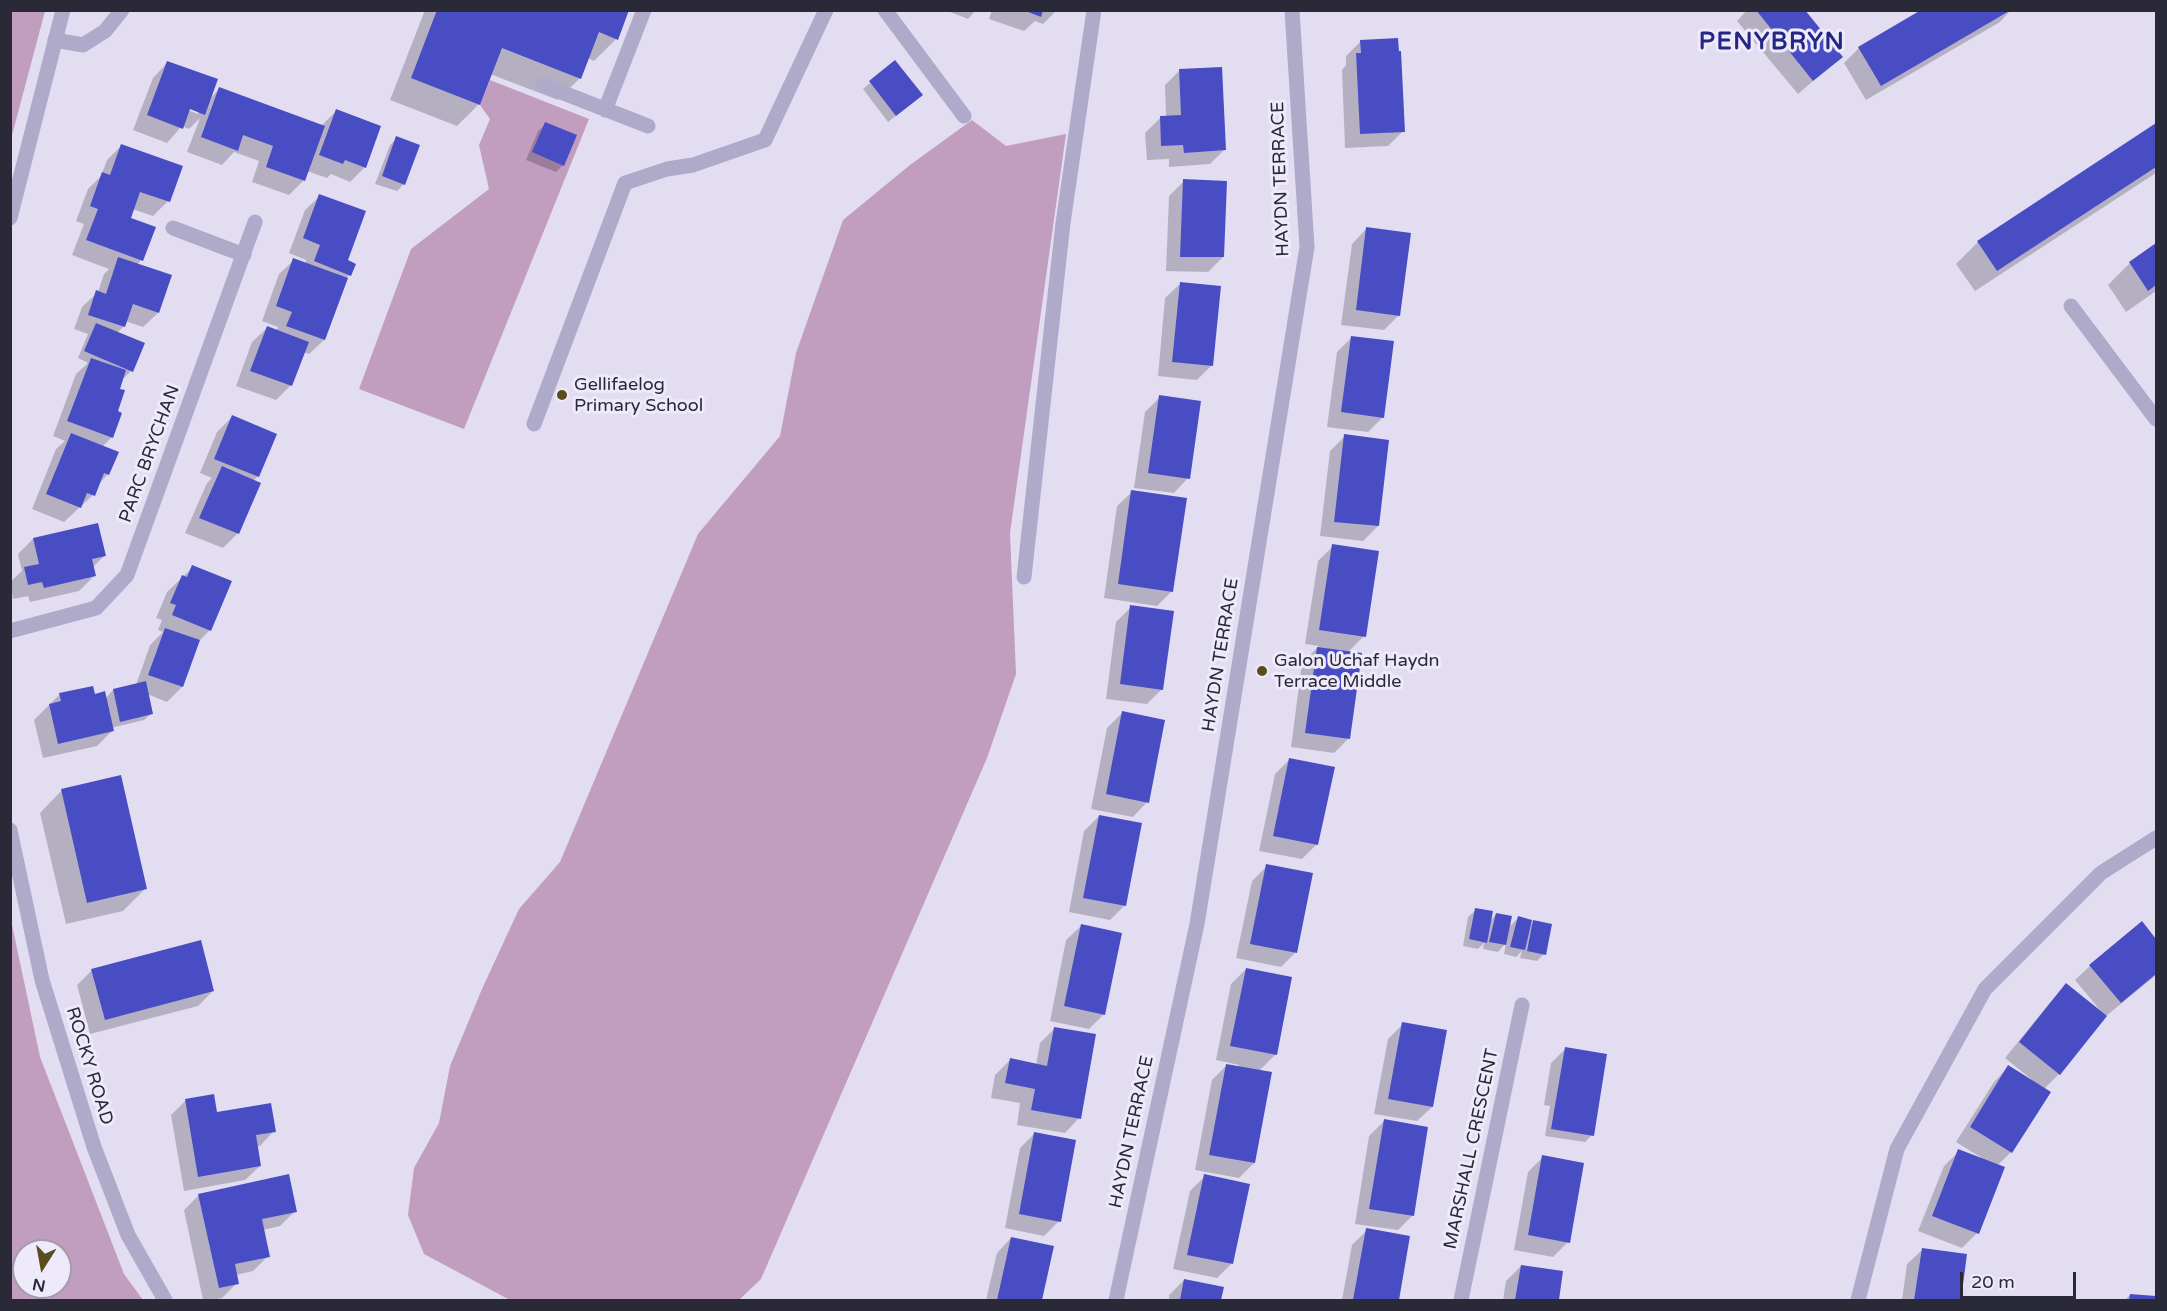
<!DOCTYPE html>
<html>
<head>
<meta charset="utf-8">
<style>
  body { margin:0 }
  #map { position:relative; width:2167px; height:1311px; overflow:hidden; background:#e3ddf2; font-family:"Varela Round",sans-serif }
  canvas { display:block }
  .frame { position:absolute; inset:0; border:12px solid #2a2938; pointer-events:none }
  .north { position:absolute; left:12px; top:1239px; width:60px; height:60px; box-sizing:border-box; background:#eeeafa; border:2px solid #a09dac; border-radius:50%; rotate:191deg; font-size:16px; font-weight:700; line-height:24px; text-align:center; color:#2a2938 }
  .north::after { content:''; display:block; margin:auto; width:21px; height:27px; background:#594d1f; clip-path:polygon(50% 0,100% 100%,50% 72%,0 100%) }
  .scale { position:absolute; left:1960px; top:1272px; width:116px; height:27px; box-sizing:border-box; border:3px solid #2a2938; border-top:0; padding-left:8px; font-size:18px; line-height:21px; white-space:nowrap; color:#2a2938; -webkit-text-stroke:4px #eeeafa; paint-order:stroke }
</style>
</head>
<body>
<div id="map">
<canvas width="2167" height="1311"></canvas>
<div class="frame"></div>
<div class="north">N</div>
<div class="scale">20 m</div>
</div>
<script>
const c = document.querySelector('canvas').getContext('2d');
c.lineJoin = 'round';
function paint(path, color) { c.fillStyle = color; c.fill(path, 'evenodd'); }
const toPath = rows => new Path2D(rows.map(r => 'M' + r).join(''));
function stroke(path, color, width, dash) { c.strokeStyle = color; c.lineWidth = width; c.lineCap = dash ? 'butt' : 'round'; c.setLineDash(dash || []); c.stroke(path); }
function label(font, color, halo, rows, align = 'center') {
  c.font = font + ' "Varela Round",sans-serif'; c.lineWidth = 6; c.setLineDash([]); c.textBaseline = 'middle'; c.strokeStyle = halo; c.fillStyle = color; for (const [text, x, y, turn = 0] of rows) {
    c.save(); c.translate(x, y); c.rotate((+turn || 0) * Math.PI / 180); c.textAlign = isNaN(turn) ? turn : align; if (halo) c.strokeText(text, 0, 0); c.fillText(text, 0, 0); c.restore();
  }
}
const green = toPath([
  [11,10,45,11,11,139,10,11],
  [490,80,589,119,464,429,359,389,411,249,489,189,479,145,490,119,480,105],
  [972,120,1006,146,1066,134,1010,533,1016,674,987,758,761,1279,739,1300,510,1300,424,1254,408,1215,414,1168,439,1123,450,1066,482,989,519,909,560,862,698,534,780,436,796,353,843,220,910,165],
  [11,920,40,1057,124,1274,143,1300,11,1300],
  [24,1251,60,1251,60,1287,24,1287]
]);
const shadow = toPath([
  [425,10,627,10,616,39,594,61,588,58,580,78,558,100,490,74,479,104,457,126,390,100],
  [945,10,976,10,968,19],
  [992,10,1057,10,1043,24,1035,21,1024,31,989,19],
  [1747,10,1802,10,1841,57,1798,94,1737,21],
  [1924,10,2011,10,2000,22,1866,100,1844,63,1859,48],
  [1361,41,1403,131,1388,146,1345,148,1342,70,1346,65,1346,56],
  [895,62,914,102,888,122,863,89],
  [167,63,209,100,219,89,321,126,336,111,365,167,350,182,331,174,327,178,307,171,304,180,289,195,252,182,259,161,234,152,222,165,187,152,200,118,189,129,182,126,167,143,133,130,153,78],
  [183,105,198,110,198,114,182,108],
  [1179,71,1225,149,1210,164,1169,167,1169,159,1147,160,1145,133,1160,118,1166,117,1165,85],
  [546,124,563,165,556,172,526,160,538,131],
  [2156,125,2156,173,1975,291,1956,264,1978,242],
  [397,138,404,184,397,191,375,184,390,145],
  [122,145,168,201,153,216,132,209,129,219,141,260,137,265,158,313,143,327,125,321,124,326,117,333,131,371,124,378,122,377,118,390,112,437,102,447,108,474,98,485,93,495,64,522,32,509,56,449,65,441,53,436,76,374,88,363,78,358,88,334,74,329,82,307,98,292,104,274,109,269,72,255,84,224,76,221,88,189,101,176,107,160],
  [1184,181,1223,257,1208,272,1166,271,1169,196],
  [320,196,350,275,345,279,324,340,309,354,303,352,291,385,276,400,236,386,252,342,267,328,276,331,278,327,262,321,279,274,294,260,305,264,306,260,289,253,305,210],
  [1366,229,1399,315,1384,330,1341,325,1352,244],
  [2156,245,2156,291,2126,312,2108,285,2130,263],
  [1180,284,1212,365,1197,380,1158,376,1165,298],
  [1352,337,1383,417,1368,432,1327,427,1337,352],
  [1160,397,1188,478,1174,493,1134,488,1145,412],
  [232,417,258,476,253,481,259,483,237,534,223,548,185,533,207,483,212,478,200,473,217,432],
  [1345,436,1378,526,1363,541,1320,536,1330,451],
  [1132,492,1172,591,1157,606,1104,598,1117,506],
  [33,539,104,556,92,568,94,576,79,591,30,602,28,596,13,599,10,582,22,571,18,554],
  [1333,546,1364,636,1348,652,1349,738,1334,753,1291,747,1302,663,1319,646,1305,644,1318,561],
  [193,567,210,630,198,642,182,687,167,702,147,694,152,713,144,720,111,728,112,731,97,746,43,758,34,720,60,694,94,696,105,699,113,690,136,685,150,645,163,632,158,630,162,620,156,618,167,592],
  [1131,607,1162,689,1147,704,1106,699,1116,622],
  [1122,713,1147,802,1133,817,1091,809,1107,728],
  [1290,759,1317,844,1302,859,1259,851,1275,774],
  [62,790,145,889,123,911,66,924,40,813],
  [1099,816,1125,905,1110,920,1069,912,1084,831],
  [1267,866,1296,952,1281,967,1236,958,1252,881],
  [1476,910,1490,921,1496,914,1508,928,1518,918,1529,927,1533,922,1544,954,1537,961,1520,958,1522,951,1516,957,1504,954,1506,943,1498,952,1483,949,1484,943,1478,949,1463,946,1468,917],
  [2141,923,2156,942,2156,975,2105,1017,2059,1074,2044,1089,2011,1152,1997,1166,2003,1168,1977,1233,1962,1248,1918,1231,1944,1166,1959,1151,1985,1160,1956,1142,1994,1082,2008,1067,2030,1080,2031,1079,2005,1058,2052,1000,2066,985,2100,1010,2075,980,2090,966],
  [1081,926,1104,1014,1089,1029,1050,1021,1066,940],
  [1246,969,1276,1054,1259,1071,1254,1163,1239,1178,1195,1170,1212,1080,1227,1065,1238,1067,1239,1065,1216,1060,1231,984],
  [92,970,213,991,198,1006,90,1034,77,985],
  [1403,1024,1432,1107,1417,1121,1374,1114,1388,1039],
  [1055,1028,1079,1118,1065,1133,1017,1125,1020,1103,991,1098,995,1075,1010,1060,1036,1065,1040,1043],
  [1566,1048,1592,1135,1585,1142,1545,1136,1550,1106,1544,1105,1551,1063],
  [186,1100,216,1114,274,1131,260,1146,256,1147,260,1166,245,1180,184,1191,171,1115],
  [1384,1121,1413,1215,1398,1230,1355,1224,1369,1136],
  [1035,1133,1059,1221,1044,1236,1005,1228,1020,1148],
  [1543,1157,1568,1242,1553,1257,1514,1250,1528,1172],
  [1205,1176,1232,1263,1217,1278,1173,1269,1190,1191],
  [199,1195,295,1211,280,1226,263,1230,268,1256,253,1271,236,1275,237,1283,222,1298,212,1300,203,1300,184,1210],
  [1367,1230,1409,1237,1398,1300,1342,1300,1352,1245],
  [1011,1238,1052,1248,1041,1300,986,1300,997,1253],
  [1922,1250,1966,1256,1959,1300,1902,1300,1907,1264],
  [1521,1266,1562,1272,1557,1300,1503,1300,1506,1281],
  [1184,1280,1222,1288,1220,1300,1169,1300,1169,1295],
  [2130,1295,2156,1297,2156,1300,2125,1300]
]);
const building = toPath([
  [437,10,629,10,618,40,599,32,581,79,502,48,480,105,411,78],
  [1023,10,1043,10,1041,17],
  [1756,10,1805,10,1843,57,1813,81],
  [1921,10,2011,10,1881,86,1858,47],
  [1398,38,1399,51,1401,51,1405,132,1360,134,1356,53,1361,53,1360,40],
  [895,60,923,95,896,116,869,81],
  [167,61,218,79,205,115,190,109,183,129,147,115],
  [1222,67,1226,150,1184,153,1183,145,1161,146,1160,116,1181,115,1179,69],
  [219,87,325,126,305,181,266,167,273,146,243,135,238,151,201,137],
  [336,109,381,126,366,168,345,160,343,164,319,155],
  [545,122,577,135,564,166,532,152],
  [2156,123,2156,167,1997,271,1977,241],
  [396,136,420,145,405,185,382,176],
  [121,144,183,166,170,202,140,192,131,218,156,227,143,261,86,240,98,209,90,206,102,172,110,175],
  [1183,179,1227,181,1224,257,1180,257],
  [319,194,366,211,348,260,356,264,351,276,314,261,320,245,303,238],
  [1366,227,1411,233,1400,316,1356,310],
  [2156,243,2156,285,2148,291,2129,262],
  [118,257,172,275,159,313,133,304,125,327,88,315,96,290,106,294],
  [293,258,348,278,325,340,286,326,292,312,276,306],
  [1180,282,1221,286,1213,366,1172,362],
  [96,323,145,343,133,372,84,351],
  [267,326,309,342,292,386,250,371],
  [1351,336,1394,341,1384,418,1341,412],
  [91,358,126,370,120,389,125,390,118,411,122,413,113,438,67,421],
  [1159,395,1201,401,1190,479,1148,473],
  [232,415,277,434,259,477,214,459],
  [71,433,119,452,109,475,104,473,95,496,87,493,81,508,46,494],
  [1344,434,1389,440,1379,526,1334,522],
  [222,466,261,483,239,534,199,518],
  [1131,490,1187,498,1173,592,1118,584],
  [98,523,106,556,92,559,96,576,44,588,42,582,28,585,24,567,39,564,33,538],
  [1332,544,1379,551,1366,637,1319,630],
  [192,565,232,581,211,631,172,615,176,605,170,603,182,575,187,577],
  [1130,605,1174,611,1163,690,1120,684],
  [165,628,200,640,183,687,148,675],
  [1317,647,1362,653,1350,739,1305,733],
  [146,681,153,714,120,722,113,689],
  [93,686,95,694,105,691,114,731,58,744,49,704,61,701,59,693],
  [1122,711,1165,720,1149,803,1106,794],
  [1289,758,1335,767,1318,845,1273,836],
  [121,775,147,889,87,903,61,789],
  [1099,815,1142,823,1126,906,1083,898],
  [1266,864,1313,873,1297,953,1250,944],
  [1475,908,1493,911,1487,943,1469,939],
  [1496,913,1512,916,1506,945,1489,942],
  [1518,916,1532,920,1525,950,1510,947],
  [1533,920,1552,924,1546,955,1527,951],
  [2142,921,2156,939,2156,974,2121,1003,2089,965],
  [1081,924,1122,933,1105,1015,1064,1006],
  [201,940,214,991,105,1020,91,969],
  [1246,968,1292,977,1277,1055,1230,1046],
  [2066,983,2107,1016,2060,1075,2019,1042],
  [1402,1022,1447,1030,1433,1107,1388,1099],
  [1054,1027,1096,1034,1081,1119,1031,1110,1035,1089,1005,1083,1010,1058,1047,1066],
  [1565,1047,1607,1054,1594,1136,1551,1129],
  [1226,1064,1272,1072,1255,1163,1209,1155],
  [2008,1065,2051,1092,2012,1153,1970,1127],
  [214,1094,217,1112,271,1103,276,1132,256,1135,261,1166,198,1177,185,1099],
  [1384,1119,1428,1127,1414,1216,1369,1209],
  [1034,1132,1076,1140,1061,1222,1019,1214],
  [1958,1149,2005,1167,1979,1234,1932,1216],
  [1542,1155,1584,1163,1570,1243,1528,1235],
  [289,1174,297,1212,262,1219,270,1257,235,1264,239,1284,219,1288,198,1194],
  [1204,1174,1250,1184,1233,1264,1187,1255],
  [1366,1228,1410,1236,1399,1300,1353,1300],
  [1011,1237,1054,1246,1042,1300,997,1300],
  [1922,1248,1967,1254,1961,1300,1914,1300],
  [1521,1265,1563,1271,1559,1300,1515,1300],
  [1184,1279,1224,1287,1221,1300,1180,1300],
  [2130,1294,2156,1296,2156,1300,2129,1300]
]);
const service = toPath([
  [543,85,648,126],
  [605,110,644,10],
  [534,424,625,183,667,169,693,165,765,140,826,10],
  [1024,577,1063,223,1094,10]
]);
const minor = toPath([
  [885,10,964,116],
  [55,40,83,45,105,31,122,10],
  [173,228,244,255],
  [2071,306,2156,419],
  [10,631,96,608,127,575,255,222],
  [1116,1300,1197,924,1307,247,1292,10],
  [1461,1300,1522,1005],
  [1858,1300,1897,1149,1985,989,2101,873,2156,838]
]);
const tertiary = toPath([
  [10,218,63,10],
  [10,830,42,980,94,1147,128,1235,165,1300]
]);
const markers = [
  [562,395,6,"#594d1f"],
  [1262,671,6,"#594d1f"]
];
const streetNames = [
  ["HAYDN TERRACE",1281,179,-92],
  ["PARC BRYCHAN",150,454,-70],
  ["HAYDN TERRACE",1221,655,-81],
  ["ROCKY ROAD",89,1066,73],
  ["HAYDN TERRACE",1132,1132,-78],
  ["MARSHALL CRESCENT",1472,1149,-78]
];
const poiNames = [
  ["Gellifaelog",574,385],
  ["Primary School",574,406],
  ["Galon Uchaf Haydn",1274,661],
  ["Terrace Middle",1274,682]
];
const districtNames = [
  ["PENYBRYN",1772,43]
];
paint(green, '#c19dbf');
paint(shadow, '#0003');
paint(building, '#494dc4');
stroke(service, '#afa9ca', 15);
stroke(minor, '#afa9ca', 15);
stroke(tertiary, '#afa9ca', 15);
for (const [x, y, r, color] of markers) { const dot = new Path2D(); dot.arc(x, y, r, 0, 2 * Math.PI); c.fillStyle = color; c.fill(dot); stroke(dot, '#eeeafa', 2); }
label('18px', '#2a2938', '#eeeafa', streetNames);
label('18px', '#2a2938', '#eeeafa', poiNames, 'left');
c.letterSpacing = '1.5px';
label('bold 24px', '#232686', '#eeeafa', districtNames);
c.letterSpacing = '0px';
</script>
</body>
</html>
